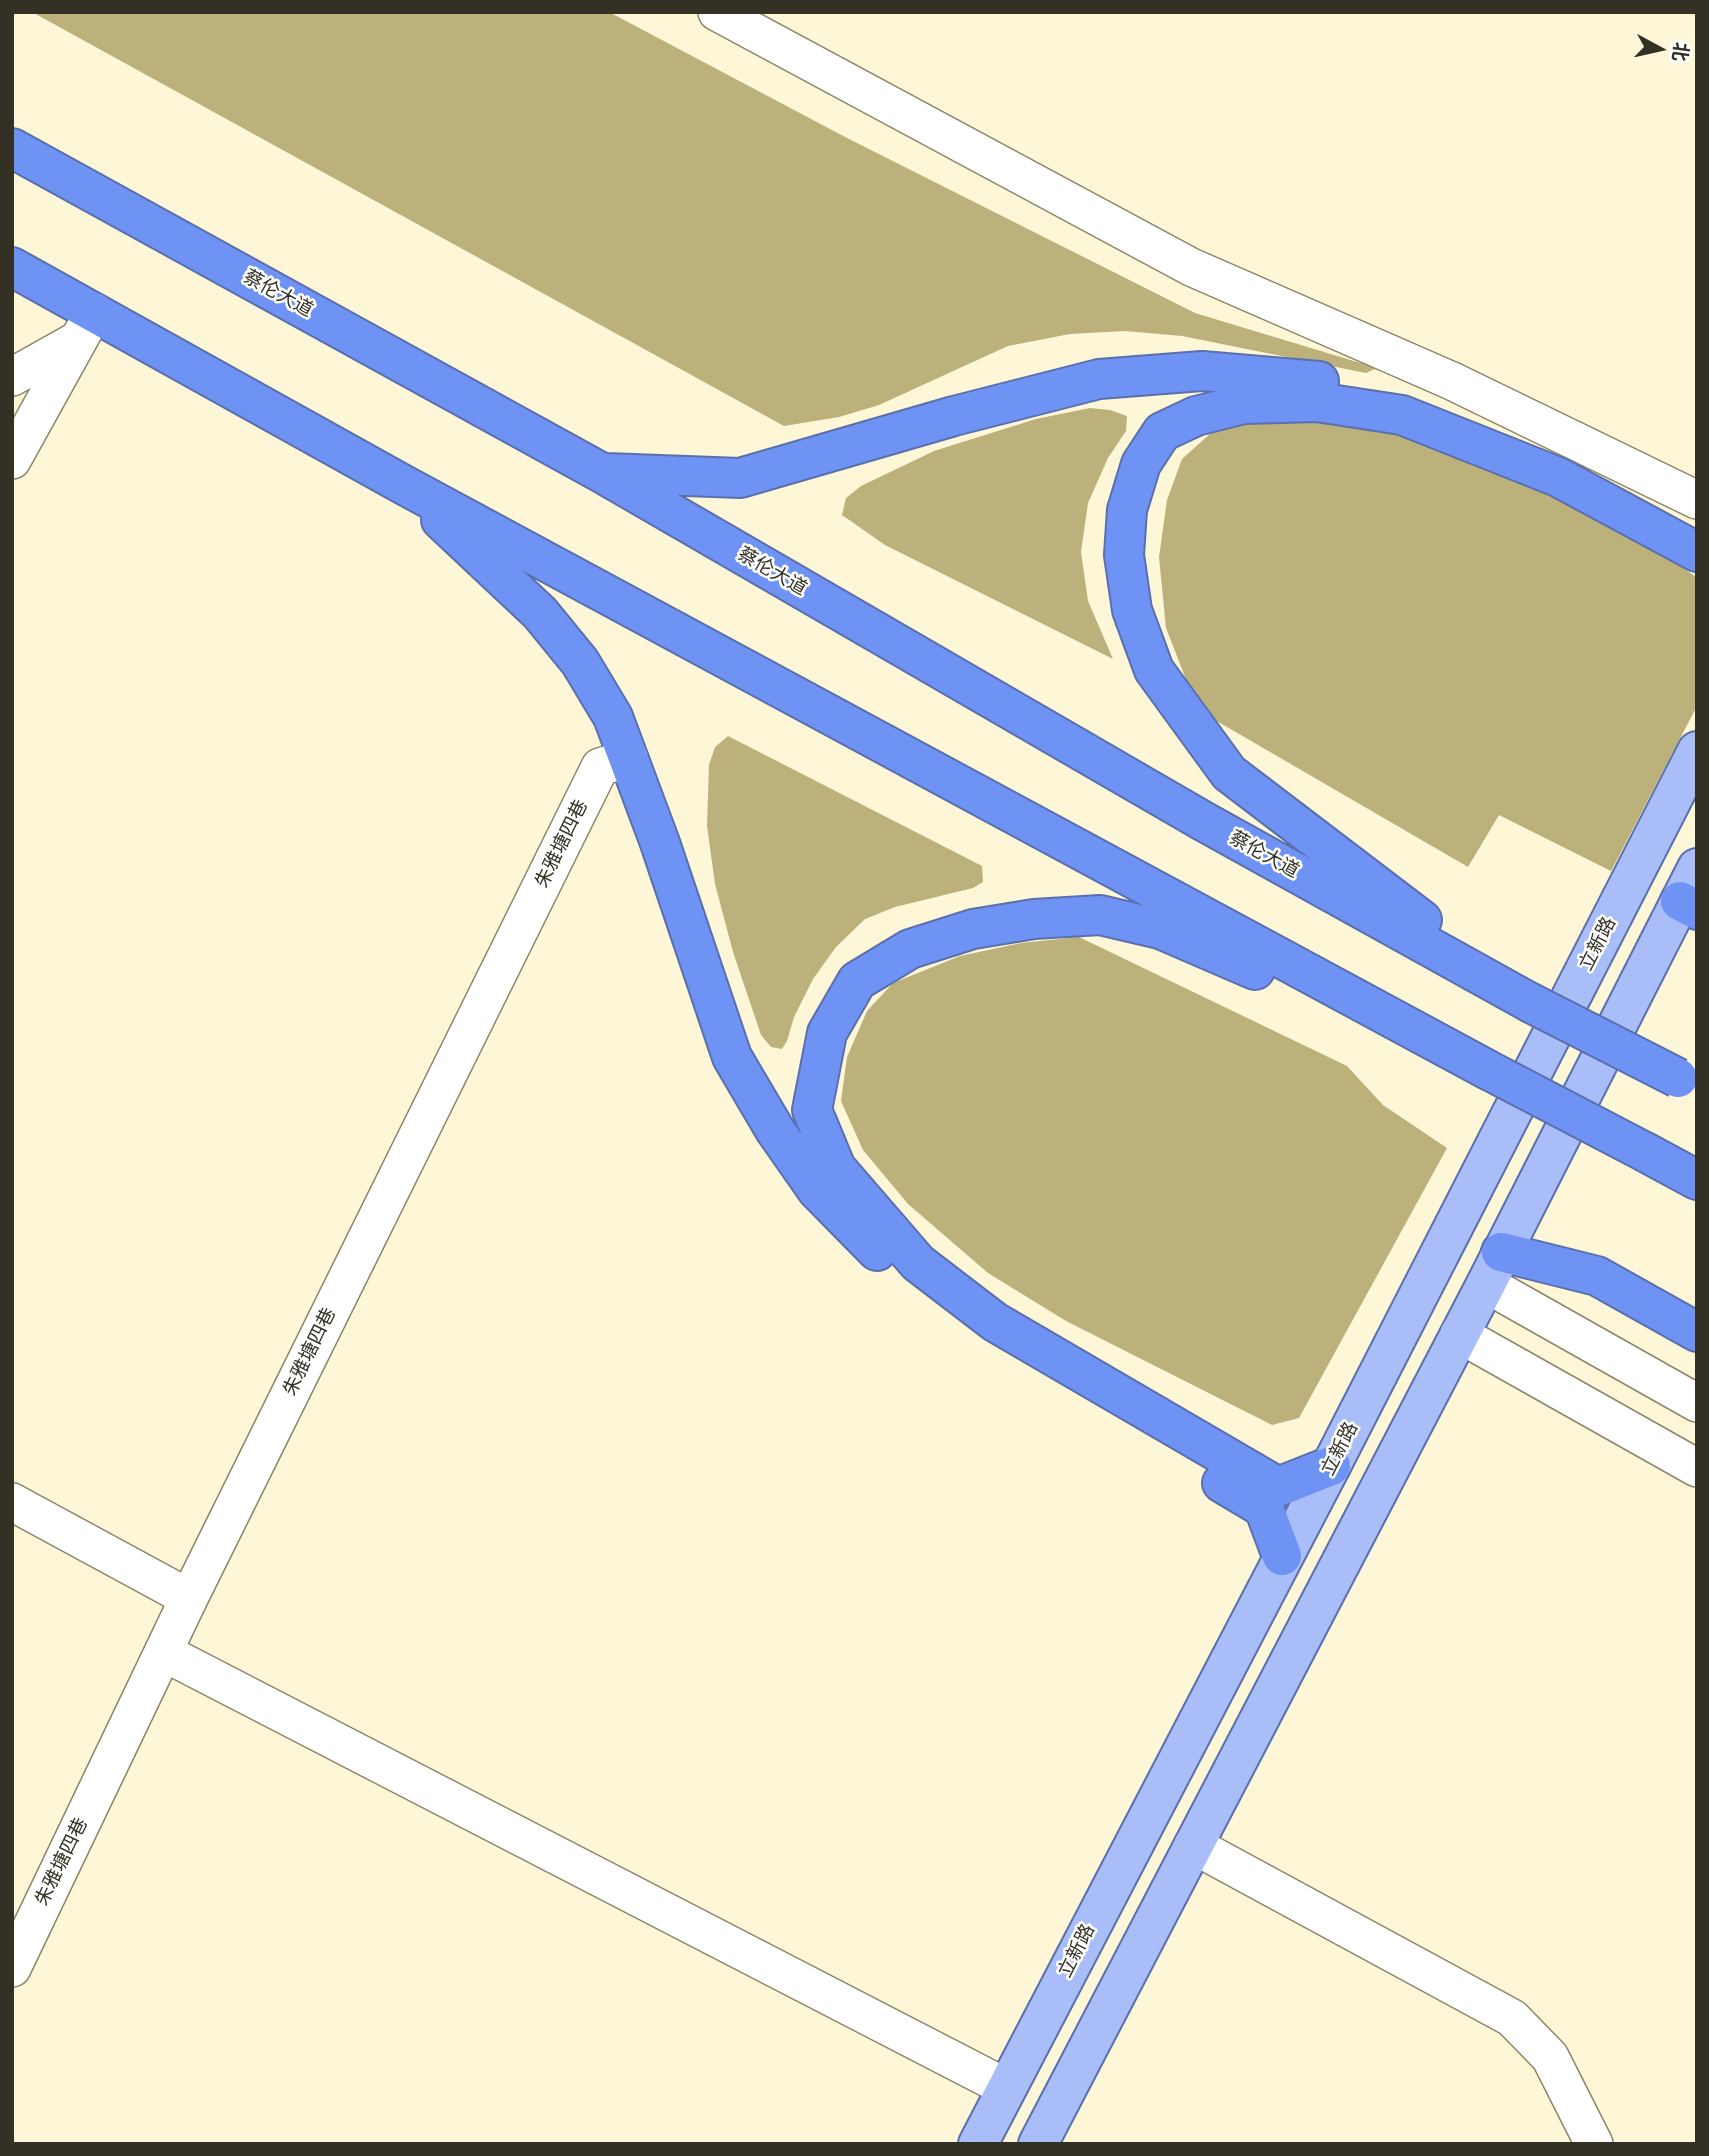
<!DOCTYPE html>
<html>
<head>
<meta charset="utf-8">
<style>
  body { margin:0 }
  #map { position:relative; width:1709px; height:2156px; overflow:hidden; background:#fdf6d7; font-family:Manrope,"Noto Sans SC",sans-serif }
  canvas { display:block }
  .frame { position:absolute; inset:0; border:14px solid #333024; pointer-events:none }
  .north { position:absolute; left:1625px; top:14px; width:70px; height:70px; -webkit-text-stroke:5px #fff; paint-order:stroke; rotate:98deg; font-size:19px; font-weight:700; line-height:28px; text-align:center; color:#333024 }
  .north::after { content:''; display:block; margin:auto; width:24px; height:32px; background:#333024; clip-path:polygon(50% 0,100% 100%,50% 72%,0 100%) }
</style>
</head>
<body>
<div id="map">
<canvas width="1709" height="2156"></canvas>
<div class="frame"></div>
<div class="north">北</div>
</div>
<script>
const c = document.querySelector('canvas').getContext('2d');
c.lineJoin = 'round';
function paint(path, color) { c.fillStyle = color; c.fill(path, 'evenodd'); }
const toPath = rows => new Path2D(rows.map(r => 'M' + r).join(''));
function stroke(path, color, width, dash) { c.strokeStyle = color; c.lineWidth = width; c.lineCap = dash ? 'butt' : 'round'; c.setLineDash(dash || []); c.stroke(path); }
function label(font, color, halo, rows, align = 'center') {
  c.font = font + ' Manrope,"Noto Sans SC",sans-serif'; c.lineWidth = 5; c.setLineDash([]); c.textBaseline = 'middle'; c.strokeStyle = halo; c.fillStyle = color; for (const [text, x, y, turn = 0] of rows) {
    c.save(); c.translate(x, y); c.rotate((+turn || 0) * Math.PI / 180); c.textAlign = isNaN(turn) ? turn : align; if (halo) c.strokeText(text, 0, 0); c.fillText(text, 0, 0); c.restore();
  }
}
const forest = toPath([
  [32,12,609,12,847,138,1195,313,1377,368,1366,373,1182,336,1125,331,1070,334,1008,346,879,405,839,417,784,426],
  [1090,408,1110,410,1127,416,1126,431,1108,458,1088,503,1081,552,1088,601,1113,659,885,545,842,515,846,498,861,486,934,451,1036,419],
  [1296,419,1373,427,1422,438,1642,536,1697,578,1697,706,1611,871,1499,815,1468,867,1215,720,1187,682,1166,628,1159,557,1167,500,1182,459,1212,432,1245,421],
  [728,736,982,866,983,882,973,888,895,907,865,919,836,947,813,979,794,1017,787,1041,782,1049,771,1047,761,1035,733,952,715,884,707,826,709,765,715,747],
  [1079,937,1347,1066,1383,1105,1447,1148,1299,1418,1272,1425,1066,1321,988,1273,908,1204,863,1150,841,1101,847,1057,867,1011,893,983,960,956,1021,943]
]);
const minor = toPath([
  [717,12,1191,267,1452,381,1697,500],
  [12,377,78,340],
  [12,460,94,312],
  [1486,1284,1697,1403],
  [1459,1334,1697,1468],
  [12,1502,189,1598],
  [163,1652,1007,2088],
  [1193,1845,1512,2018,1550,2057,1594,2144],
  [12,1968,189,1598,600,767,629,758]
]);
const major = toPath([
  [978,2144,1331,1466,1697,751],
  [1038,2144,1486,1284,1697,868]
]);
const highway = toPath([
  [12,148,602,473,1203,821,1529,1002],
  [12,267,404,485,1488,1070],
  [606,473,740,478,954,416,1099,379,1202,371,1319,381],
  [441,520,540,613,580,662,613,717,660,843,732,1057,775,1130,817,1190,877,1251],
  [1680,901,1697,910],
  [1422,920,1229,773,1154,670,1132,610,1124,555,1127,510,1141,464,1162,432,1196,416,1244,404,1317,402,1402,415,1558,477,1697,552],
  [1255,970,1160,929,1100,915,1034,919,973,929,910,949,857,981,827,1033,812,1110,836,1168,918,1263,995,1322,1278,1487,1331,1466],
  [1647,1153,1697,1180],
  [1501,1252,1597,1276,1697,1332],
  [1222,1483,1264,1508,1282,1556]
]);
const highwayBridge = toPath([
  [1529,1002,1678,1078],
  [1488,1070,1647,1153]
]);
const streetNames = [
  ["蔡伦大道",278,294,29],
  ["蔡伦大道",772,572,30],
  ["朱雅塘四巷",562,844,-64],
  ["蔡伦大道",1264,855,29],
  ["立新路",1598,944,-63],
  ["朱雅塘四巷",310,1352,-64],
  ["立新路",1340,1449,-63],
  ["朱雅塘四巷",62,1862,-64],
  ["立新路",1077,1951,-63]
];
paint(forest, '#bdb17b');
stroke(minor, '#8c8569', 40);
stroke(major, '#5a70ac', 42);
stroke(highway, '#5a70ac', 42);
stroke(minor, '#fff', 37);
stroke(major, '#a9bef9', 38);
stroke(highway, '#6f92f5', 38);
stroke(highwayBridge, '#5a70ac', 42, []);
stroke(highwayBridge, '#6f92f5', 38);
label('19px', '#333024', '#fff', streetNames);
</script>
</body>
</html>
